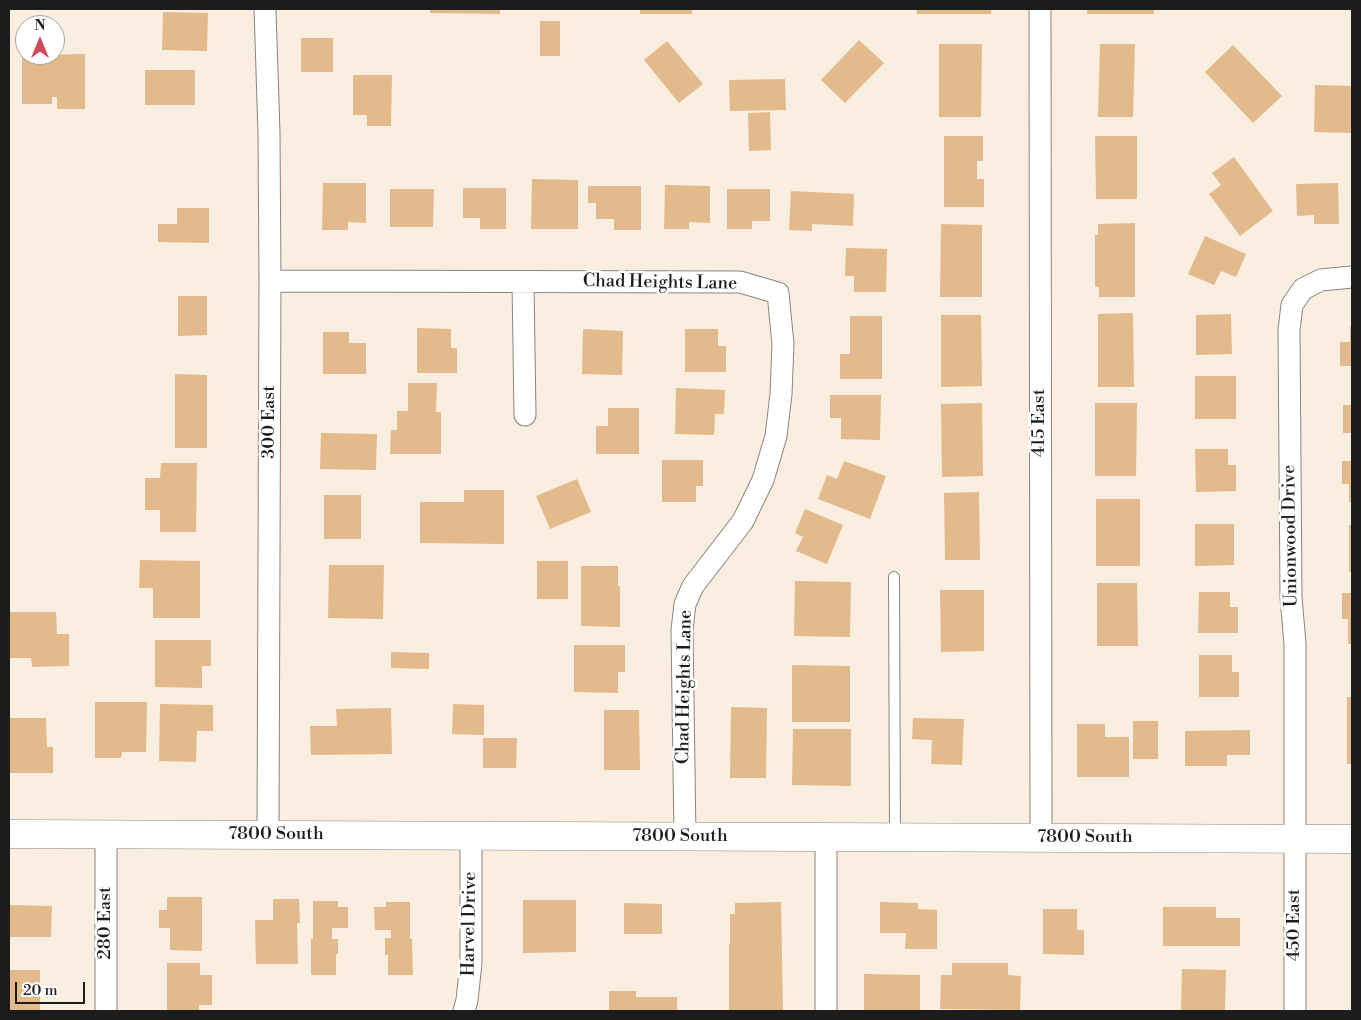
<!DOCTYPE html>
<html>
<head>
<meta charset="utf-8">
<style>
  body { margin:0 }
  #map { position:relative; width:1361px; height:1020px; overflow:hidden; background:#faeee0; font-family:"Libre Bodoni",serif }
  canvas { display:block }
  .frame { position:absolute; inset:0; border:10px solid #1c1c1c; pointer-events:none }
  .north { position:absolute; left:15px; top:15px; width:50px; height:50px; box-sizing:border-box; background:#fff; border:1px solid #a4a4a4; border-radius:50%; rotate:0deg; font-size:14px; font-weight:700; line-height:20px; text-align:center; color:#1c1c1c }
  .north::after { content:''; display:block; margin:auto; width:18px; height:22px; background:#d1495b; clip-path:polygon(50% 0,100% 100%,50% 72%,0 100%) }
  .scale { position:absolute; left:15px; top:982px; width:70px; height:22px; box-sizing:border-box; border:2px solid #1c1c1c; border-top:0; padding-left:6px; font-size:15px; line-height:18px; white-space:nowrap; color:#1c1c1c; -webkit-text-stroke:4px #fff; paint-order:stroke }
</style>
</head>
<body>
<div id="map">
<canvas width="1361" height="1020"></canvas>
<div class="frame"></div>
<div class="north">N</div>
<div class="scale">20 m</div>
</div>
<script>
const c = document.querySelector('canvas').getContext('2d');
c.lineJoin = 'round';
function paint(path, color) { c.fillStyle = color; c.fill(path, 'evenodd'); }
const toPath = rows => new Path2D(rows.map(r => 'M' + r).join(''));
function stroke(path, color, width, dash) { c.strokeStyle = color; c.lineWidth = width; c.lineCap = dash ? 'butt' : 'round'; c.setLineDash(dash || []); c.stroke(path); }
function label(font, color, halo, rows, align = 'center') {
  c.font = font + ' "Libre Bodoni",serif'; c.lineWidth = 5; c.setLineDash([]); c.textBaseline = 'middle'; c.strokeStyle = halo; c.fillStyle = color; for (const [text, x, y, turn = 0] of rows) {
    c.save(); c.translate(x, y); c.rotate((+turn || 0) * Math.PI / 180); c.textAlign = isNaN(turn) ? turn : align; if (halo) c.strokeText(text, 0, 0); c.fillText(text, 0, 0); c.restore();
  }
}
const building = toPath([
  [430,9,500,9,500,14,430,13],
  [640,9,692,9,692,14,640,14],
  [917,9,991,9,991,14,917,14],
  [1087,9,1154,9,1154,14,1087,14],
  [163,12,208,13,207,51,162,50],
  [540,21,560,21,560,56,540,56],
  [301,38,333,38,333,72,301,72],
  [859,40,884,63,845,103,821,80],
  [667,41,703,84,679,103,644,60],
  [939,44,982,44,981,117,939,117],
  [1100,44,1135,44,1133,117,1098,117],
  [1233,45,1282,96,1253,123,1205,72],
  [22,54,25,54,25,55,85,54,85,109,57,109,57,97,52,97,52,104,22,104],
  [145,70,195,70,195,105,145,105],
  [353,75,392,75,391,126,367,126,367,115,353,115],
  [785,79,786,110,730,111,729,80],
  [1315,85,1352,86,1352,133,1314,132],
  [770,112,771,150,749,151,748,113],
  [944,136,983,136,983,161,977,161,977,179,984,179,984,207,944,207],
  [1095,136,1137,136,1137,199,1096,199],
  [1234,157,1273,211,1240,236,1209,194,1221,185,1212,173],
  [532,179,578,180,578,229,531,229],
  [323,183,366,183,366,223,348,222,348,230,322,230],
  [1338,183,1339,224,1314,224,1314,215,1297,216,1296,184],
  [665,185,710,186,710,223,689,222,689,229,664,229],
  [588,186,641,186,641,230,614,230,614,219,596,219,596,203,588,203],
  [463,188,506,188,506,229,480,229,480,218,463,218],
  [390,189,434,189,433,227,390,227],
  [727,189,770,189,770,221,752,221,752,229,727,229],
  [791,191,854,194,853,226,812,224,812,231,789,230],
  [177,208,209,208,209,243,158,242,158,224,177,224],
  [1135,223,1135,297,1099,297,1099,287,1095,287,1095,235,1098,235,1098,224],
  [941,224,982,225,982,297,940,297],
  [1205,236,1246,254,1236,277,1221,271,1214,285,1188,274],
  [846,248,887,249,886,292,854,292,854,276,845,276],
  [178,296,207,296,207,335,178,336],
  [1133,313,1134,387,1098,387,1098,314],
  [1231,314,1232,354,1196,355,1196,315],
  [941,315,981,315,982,386,941,387],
  [850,316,882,316,882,379,840,379,840,354,850,354],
  [1350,326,1352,326,1352,366,1340,366,1340,342,1350,342],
  [417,328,451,329,451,348,457,348,457,373,417,373],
  [583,329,623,331,622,375,582,374],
  [685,329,718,329,718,346,726,346,726,372,685,372],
  [323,332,349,332,349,343,366,343,366,374,323,374],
  [175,374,207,375,207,448,175,448],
  [1195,376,1236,376,1236,419,1195,419],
  [408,383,437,383,436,412,441,412,441,454,390,454,391,430,397,430,397,411,408,411],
  [676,388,725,390,724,414,715,414,714,435,675,434],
  [830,395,881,395,880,440,841,439,841,418,830,418],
  [982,403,983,476,942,477,941,404],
  [1095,403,1137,403,1136,476,1095,476],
  [1343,405,1352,405,1352,433,1343,433],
  [608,408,639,408,639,454,596,454,596,426,608,426],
  [321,433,377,434,376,470,320,469],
  [1195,449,1228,449,1228,465,1236,465,1236,491,1196,492],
  [662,460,703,460,703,486,696,486,696,502,662,502],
  [844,461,886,476,870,519,818,499,827,475,837,479],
  [1342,461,1352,461,1352,503,1349,502,1349,484,1342,484],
  [161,463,197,463,196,532,160,532,160,510,145,510,145,478,160,478],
  [577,479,591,512,550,529,536,496],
  [464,490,504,490,504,544,420,543,420,502,464,502],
  [979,492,980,560,945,560,944,493],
  [324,495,361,495,361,539,324,539],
  [1096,499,1140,499,1140,566,1096,566],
  [805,509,843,525,827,564,796,551,803,537,795,533],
  [1195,524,1234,524,1234,565,1195,566],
  [1349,525,1352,525,1352,572,1349,572],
  [140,560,200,561,200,618,153,618,153,588,139,588],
  [537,561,568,561,568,599,537,599],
  [329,565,384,565,383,619,328,618],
  [581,566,618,566,618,586,620,586,620,627,581,626],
  [795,581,851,582,850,637,794,636],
  [1097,583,1137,583,1138,646,1097,646],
  [940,590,984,590,984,651,941,652],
  [1199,592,1230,592,1230,607,1238,607,1238,633,1198,633],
  [1342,593,1352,593,1352,644,1348,644,1348,619,1342,619],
  [9,612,56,612,57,634,69,634,69,666,32,667,31,658,9,658],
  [155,640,211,640,211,666,202,666,202,688,155,687],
  [574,645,625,645,625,672,618,672,618,693,574,692],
  [391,652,429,653,429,669,391,668],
  [1199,655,1232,655,1232,672,1239,672,1239,697,1199,697],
  [792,665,850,666,850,722,792,722],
  [1347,697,1352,697,1352,764,1347,764],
  [95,702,147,702,146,752,122,752,121,758,95,758],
  [160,704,213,705,213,731,197,731,196,762,159,761],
  [453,704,484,705,484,735,452,734],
  [731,707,767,708,766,778,730,778],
  [391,708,392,754,311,755,310,726,337,726,336,709],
  [604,710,639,710,640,770,604,770],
  [9,718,46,718,47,747,53,747,53,773,9,773],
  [913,718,964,719,962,765,931,764,932,740,912,739],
  [1133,721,1158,721,1158,759,1133,759],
  [1077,724,1105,724,1105,737,1129,737,1129,777,1077,777],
  [793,729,851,729,851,786,792,785],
  [1250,730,1250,755,1227,755,1227,766,1185,766,1185,731],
  [483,738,517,738,516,768,483,768],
  [167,897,202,897,202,951,170,950,170,928,159,928,159,910,167,910],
  [273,899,299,899,300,923,297,923,298,964,256,964,255,920,273,920],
  [523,900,576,900,576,952,523,953],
  [313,901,338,901,338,907,348,907,348,928,332,928,332,939,338,939,338,954,336,954,336,975,311,975,311,939,313,939],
  [386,902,410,902,410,939,412,939,413,975,388,975,388,955,385,955,385,938,391,938,391,930,375,930,374,907,386,907],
  [781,902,783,1011,729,1011,729,944,730,944,730,914,735,914,735,903],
  [880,902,918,903,918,909,937,910,937,949,905,949,906,933,880,933],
  [624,903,662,904,662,934,624,934],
  [9,905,52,906,51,937,9,937],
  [1163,907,1216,907,1216,918,1240,918,1240,946,1163,946],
  [1043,909,1077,909,1077,930,1084,930,1084,955,1043,954],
  [167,963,200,963,200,975,212,975,212,1005,199,1005,199,1011,167,1011],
  [952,963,1008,963,1008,975,1021,976,1020,1010,940,1009,941,975,952,975],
  [1182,969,1226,970,1225,1011,1181,1011],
  [9,970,40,970,40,1011,9,1011],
  [864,974,920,975,920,1011,864,1011],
  [609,991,636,991,636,997,677,997,677,1011,609,1011]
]);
const service = toPath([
  [894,577,895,837]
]);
const minor = toPath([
  [265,9,269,133,270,281,268,834],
  [1040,9,1041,838],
  [270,281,740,282,778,293,783,344,781,394,776,436,763,480,743,521,693,586,685,604,682,630,685,837],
  [523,282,525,415],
  [106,834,106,1011],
  [826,838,826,1011],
  [464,1011,467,1000,471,963,471,837],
  [1295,1011,1295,644,1291,597,1289,330,1292,305,1303,289,1321,280,1352,277]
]);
const secondary = toPath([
  [9,834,1352,839]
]);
const streetNames = [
  ["Chad Heights Lane",660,283,1],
  ["300 East",270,422,-90],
  ["415 East",1040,423,-90],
  ["Unionwood Drive",1291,536,-91],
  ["Chad Heights Lane",685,687,-89],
  ["7800 South",276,835],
  ["7800 South",680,837],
  ["7800 South",1085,838],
  ["280 East",106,923,-90],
  ["Harvel Drive",470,924,-89],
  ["450 East",1295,925,-90]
];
paint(building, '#e3ba8c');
stroke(service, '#8b857e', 12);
stroke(minor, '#8b857e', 23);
stroke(secondary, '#8b857e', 29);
stroke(service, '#fff', 10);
stroke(minor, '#fff', 21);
stroke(secondary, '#fff', 28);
label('18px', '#1c1c1c', '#fff', streetNames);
</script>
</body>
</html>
